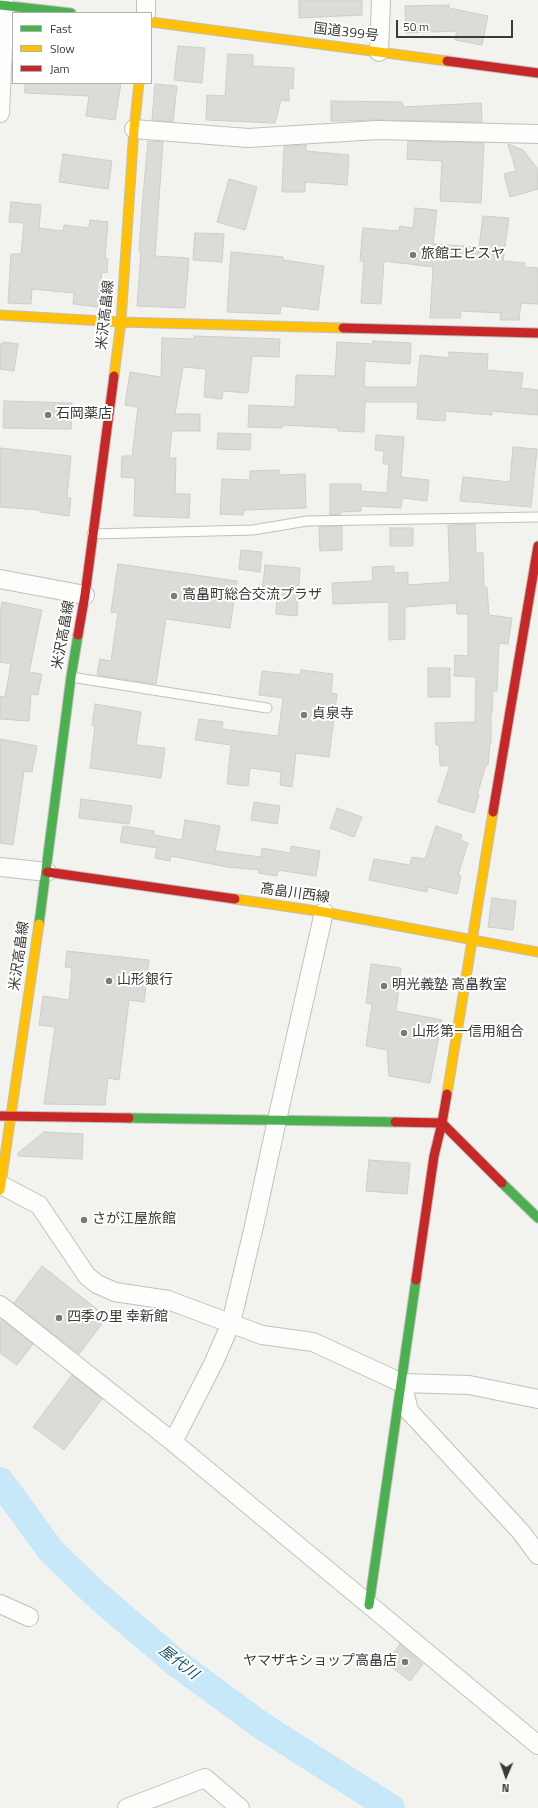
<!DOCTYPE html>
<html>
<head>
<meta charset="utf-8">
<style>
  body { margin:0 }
  #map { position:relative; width:538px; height:1808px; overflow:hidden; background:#f2f2ee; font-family:"Titillium Web",sans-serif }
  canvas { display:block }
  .legend { position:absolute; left:12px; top:12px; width:140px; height:72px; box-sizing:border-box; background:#fff; border:1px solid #b0b0af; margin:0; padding:5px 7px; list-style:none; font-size:12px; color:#3a3a37 }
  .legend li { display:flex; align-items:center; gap:8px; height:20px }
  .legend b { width:20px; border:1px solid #b0b0af }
  .north { position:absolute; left:486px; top:1756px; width:40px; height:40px; -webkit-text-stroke:3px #fff; paint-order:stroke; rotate:182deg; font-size:11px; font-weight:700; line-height:16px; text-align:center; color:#3a3a37 }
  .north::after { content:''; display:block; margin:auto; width:14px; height:18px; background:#3a3a37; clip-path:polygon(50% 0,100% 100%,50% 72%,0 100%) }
  .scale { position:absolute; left:396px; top:20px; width:117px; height:18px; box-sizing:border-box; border:2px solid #3a3a37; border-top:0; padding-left:5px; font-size:12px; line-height:14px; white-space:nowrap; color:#3a3a37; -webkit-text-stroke:3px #fff; paint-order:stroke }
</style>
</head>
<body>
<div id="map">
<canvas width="538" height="1808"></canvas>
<ul class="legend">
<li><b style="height:5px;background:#4caf50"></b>Fast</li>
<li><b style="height:5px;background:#ffc107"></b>Slow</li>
<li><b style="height:5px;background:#c62828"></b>Jam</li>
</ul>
<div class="north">N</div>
<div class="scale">50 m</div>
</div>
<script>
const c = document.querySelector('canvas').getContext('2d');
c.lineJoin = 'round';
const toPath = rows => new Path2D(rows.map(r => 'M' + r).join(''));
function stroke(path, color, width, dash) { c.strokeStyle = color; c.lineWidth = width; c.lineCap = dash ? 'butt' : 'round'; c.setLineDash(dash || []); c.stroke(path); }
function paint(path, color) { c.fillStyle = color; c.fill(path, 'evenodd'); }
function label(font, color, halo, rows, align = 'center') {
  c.font = font + ' "Titillium Web","Noto Sans JP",sans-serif'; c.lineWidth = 4; c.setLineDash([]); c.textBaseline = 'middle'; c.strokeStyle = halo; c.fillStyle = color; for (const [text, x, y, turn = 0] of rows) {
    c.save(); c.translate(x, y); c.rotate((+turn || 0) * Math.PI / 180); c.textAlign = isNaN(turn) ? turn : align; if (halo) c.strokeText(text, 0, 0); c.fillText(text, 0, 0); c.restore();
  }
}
const river = toPath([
  [0,1481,52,1552,98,1596,175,1662,262,1726,391,1808]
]);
const building = toPath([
  [299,0,362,0,362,15,299,18,299,0],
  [449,5,449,8,488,16,482,45,455,40,457,31,406,33,405,6,449,5],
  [178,46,205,48,202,83,174,80,178,46],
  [228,54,253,55,253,66,294,68,293,89,289,88,289,101,281,100,275,123,206,120,207,95,225,96,228,54],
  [25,83,121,83,115,120,86,116,89,96,25,93,25,83],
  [155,84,177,86,173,122,152,120,155,84],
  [331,101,402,102,403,107,481,103,482,122,377,120,331,121,331,101],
  [148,141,163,142,155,256,189,258,185,308,137,306,141,252,139,252,142,207,148,141],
  [408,141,484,143,481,203,440,201,442,161,407,159,408,141],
  [508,144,523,150,537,168,538,189,510,197,504,174,516,171,508,144],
  [306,145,306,151,349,155,347,185,305,182,305,192,282,192,284,146,306,145],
  [63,154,112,161,108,189,59,182,63,154],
  [229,179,257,187,245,230,217,222,229,179],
  [11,202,41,205,39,228,63,231,64,225,89,228,90,220,108,222,105,258,108,259,107,273,102,272,98,307,73,304,74,293,32,289,31,304,8,303,11,254,21,254,24,223,9,222,11,202],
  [415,208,437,210,433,244,479,247,483,216,509,218,503,261,525,263,524,267,538,268,538,304,521,303,519,320,500,320,501,313,461,311,460,318,430,318,433,267,384,261,381,304,361,303,364,261,360,261,363,228,399,231,400,226,413,228,415,208],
  [195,233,224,234,222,262,193,260,195,233],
  [231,252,283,257,283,260,324,266,318,310,281,306,280,314,227,312,231,252],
  [194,336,280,339,279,357,252,356,248,393,223,391,222,399,204,397,206,369,183,367,175,414,200,414,200,431,172,431,169,458,176,458,175,494,190,494,189,518,134,516,135,478,121,477,122,456,132,456,138,407,125,405,130,372,161,377,162,338,194,339,194,336],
  [373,341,411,343,410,364,365,361,364,387,417,387,420,355,449,358,449,352,488,354,487,370,523,373,521,388,538,390,538,415,492,411,492,415,446,411,445,421,417,419,418,402,365,402,364,432,338,431,338,428,283,425,282,428,248,427,249,405,295,407,296,375,335,376,337,342,372,344,373,341],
  [3,342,18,344,14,371,0,369,0,344,3,344,3,342],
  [4,401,72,403,71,429,3,428,4,401],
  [218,433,251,434,250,450,217,449,218,433],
  [376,435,404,437,401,477,429,480,427,501,402,498,401,508,361,506,361,511,341,512,341,514,330,515,330,484,361,484,361,491,387,493,389,464,383,464,384,451,375,450,376,435],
  [513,447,537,449,531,507,460,501,463,477,510,482,513,447],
  [0,448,71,456,67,497,71,498,69,516,40,512,40,510,0,507,0,448],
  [279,470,279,475,305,474,306,508,244,510,243,515,220,514,222,479,250,480,250,471,279,470],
  [475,524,476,553,483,553,484,587,487,587,489,615,512,618,508,644,499,643,497,691,493,691,492,713,491,713,491,744,490,744,488,765,486,765,477,795,479,795,474,813,438,802,450,765,440,766,439,745,436,745,435,723,475,722,476,677,454,676,455,655,468,656,468,614,457,614,456,603,405,607,405,639,389,640,389,602,333,604,332,583,373,581,372,567,394,566,394,573,408,572,408,585,450,582,448,525,475,524],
  [342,526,342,550,320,551,319,527,342,526],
  [390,528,413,528,413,546,390,546,390,528],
  [241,550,262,552,260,572,239,569,241,550],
  [118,564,237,581,230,628,166,619,156,684,97,675,100,659,111,661,118,613,111,612,118,564],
  [265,565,300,568,297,616,276,614,277,593,262,592,265,565],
  [2,602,42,610,29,672,42,674,38,695,31,694,29,721,0,719,0,696,5,697,11,664,0,662,0,614,2,602],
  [428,668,450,668,450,697,428,697,428,668],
  [301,670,333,674,331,693,337,694,329,757,296,753,292,787,280,785,281,772,250,768,248,786,227,784,231,745,195,740,199,719,223,722,222,729,278,736,283,698,259,695,262,671,300,675,301,670],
  [95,704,141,712,136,745,165,748,161,778,90,768,95,726,92,725,95,704],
  [0,739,37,746,32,772,24,771,13,845,0,843,0,739],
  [81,799,132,806,129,824,79,818,81,799],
  [254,802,280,806,277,824,251,820,254,802],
  [337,808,362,817,354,837,330,828,337,808],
  [185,820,220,826,215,851,261,857,262,848,290,853,291,846,320,851,316,876,278,870,277,876,258,873,259,870,227,867,171,856,170,861,155,858,157,848,120,842,123,826,154,831,154,835,182,840,185,820],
  [436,826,462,835,460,840,468,843,458,875,461,876,457,894,428,887,427,892,369,880,374,859,410,865,412,857,425,859,436,826],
  [492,898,516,901,513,930,488,927,492,898],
  [67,951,149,960,144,1002,129,1000,119,1080,108,1078,105,1105,44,1104,55,1027,39,1025,43,996,69,1000,72,968,65,967,67,951],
  [371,964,401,968,396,1011,442,1020,430,1083,389,1076,387,1050,366,1046,372,1004,366,1003,371,964],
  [44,1132,83,1134,82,1159,18,1156,18,1153,44,1132],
  [369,1160,410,1163,407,1194,366,1191,369,1160],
  [42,1266,107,1317,79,1354,14,1303,42,1266],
  [1,1319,33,1344,17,1365,0,1353,1,1319],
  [72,1375,102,1399,64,1450,33,1427,72,1375],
  [400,1644,423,1664,410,1681,386,1663,400,1644]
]);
const lane = toPath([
  [92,534,253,530,307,521,538,517],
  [71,677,267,708]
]);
const street = toPath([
  [146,13,146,0],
  [379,52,381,0],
  [0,113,5,5],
  [134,129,248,138,377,130,538,134],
  [0,579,85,595],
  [0,867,47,872],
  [1,1185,39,1205,87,1276,97,1284,115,1292,168,1300,262,1335,313,1342,402,1383,469,1385,538,1399],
  [0,1305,173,1442,538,1745],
  [403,1386,409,1411,521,1532,538,1555],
  [173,1442,214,1362,231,1323,254,1226,277,1120,324,912],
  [0,1604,29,1617],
  [127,1808,205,1778,240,1808]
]);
const fast = toPath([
  [0,5,71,13],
  [39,924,71,677,78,635],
  [129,1118,395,1122],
  [502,1183,538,1218],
  [369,1605,416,1280]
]);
const slow = toPath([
  [151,22,447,61],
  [0,315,121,322,343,328],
  [114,376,121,322,134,129,139,83],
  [235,899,324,912,538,952],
  [447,1094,493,812],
  [0,1190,39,924]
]);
const jam = toPath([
  [447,61,538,73],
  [343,328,538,333],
  [78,635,85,595,114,376],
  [493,812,538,546],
  [47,872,235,899],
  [0,1116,129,1118],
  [395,1122,442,1123,502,1183],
  [416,1280,434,1156,442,1123,447,1094]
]);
const markers = [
  [413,255,4,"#7a7a77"],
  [48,415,4,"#7a7a77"],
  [174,596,4,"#7a7a77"],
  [304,715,4,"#7a7a77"],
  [109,981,4,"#7a7a77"],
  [384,986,4,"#7a7a77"],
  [404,1033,4,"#7a7a77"],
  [84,1220,4,"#7a7a77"],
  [59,1318,4,"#7a7a77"],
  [405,1662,4,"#7a7a77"]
];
const streetNames = [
  ["国道399号",346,33,7],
  ["米沢高畠線",106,315,-84],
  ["米沢高畠線",64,635,-80],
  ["高畠川西線",295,894,8],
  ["米沢高畠線",20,956,-82]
];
const poiNames = [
  ["旅館エビスヤ",421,255],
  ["石岡薬店",56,415],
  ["高畠町総合交流プラザ",182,596],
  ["貞泉寺",312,715],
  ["山形銀行",117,981],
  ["明光義塾 高畠教室",392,986],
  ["山形第一信用組合",412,1033],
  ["さが江屋旅館",92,1220],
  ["四季の里 幸新館",67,1318],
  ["ヤマザキショップ高畠店",397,1662,"right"]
];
const waterNames = [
  ["屋代川",178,1663,38]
];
stroke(river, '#c7e8f9', 28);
paint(building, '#dbdbd8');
stroke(building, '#cdcdca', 1);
stroke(lane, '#c0c0be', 11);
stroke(street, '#c0c0be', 20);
stroke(fast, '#c0c0be', 11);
stroke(slow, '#c0c0be', 11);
stroke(jam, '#c0c0be', 11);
stroke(lane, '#fdfdfc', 9);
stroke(street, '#fdfdfc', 18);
stroke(fast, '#4caf50', 9);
stroke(slow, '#ffc107', 9);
stroke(jam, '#c62828', 9);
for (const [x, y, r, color] of markers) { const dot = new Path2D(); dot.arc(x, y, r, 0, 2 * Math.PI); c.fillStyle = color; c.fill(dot); stroke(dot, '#fff', 1.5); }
label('14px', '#3a3a37', '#fff', streetNames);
label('14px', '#3a3a37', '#fff', poiNames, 'left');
label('italic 15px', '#18516b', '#fff', waterNames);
</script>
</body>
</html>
